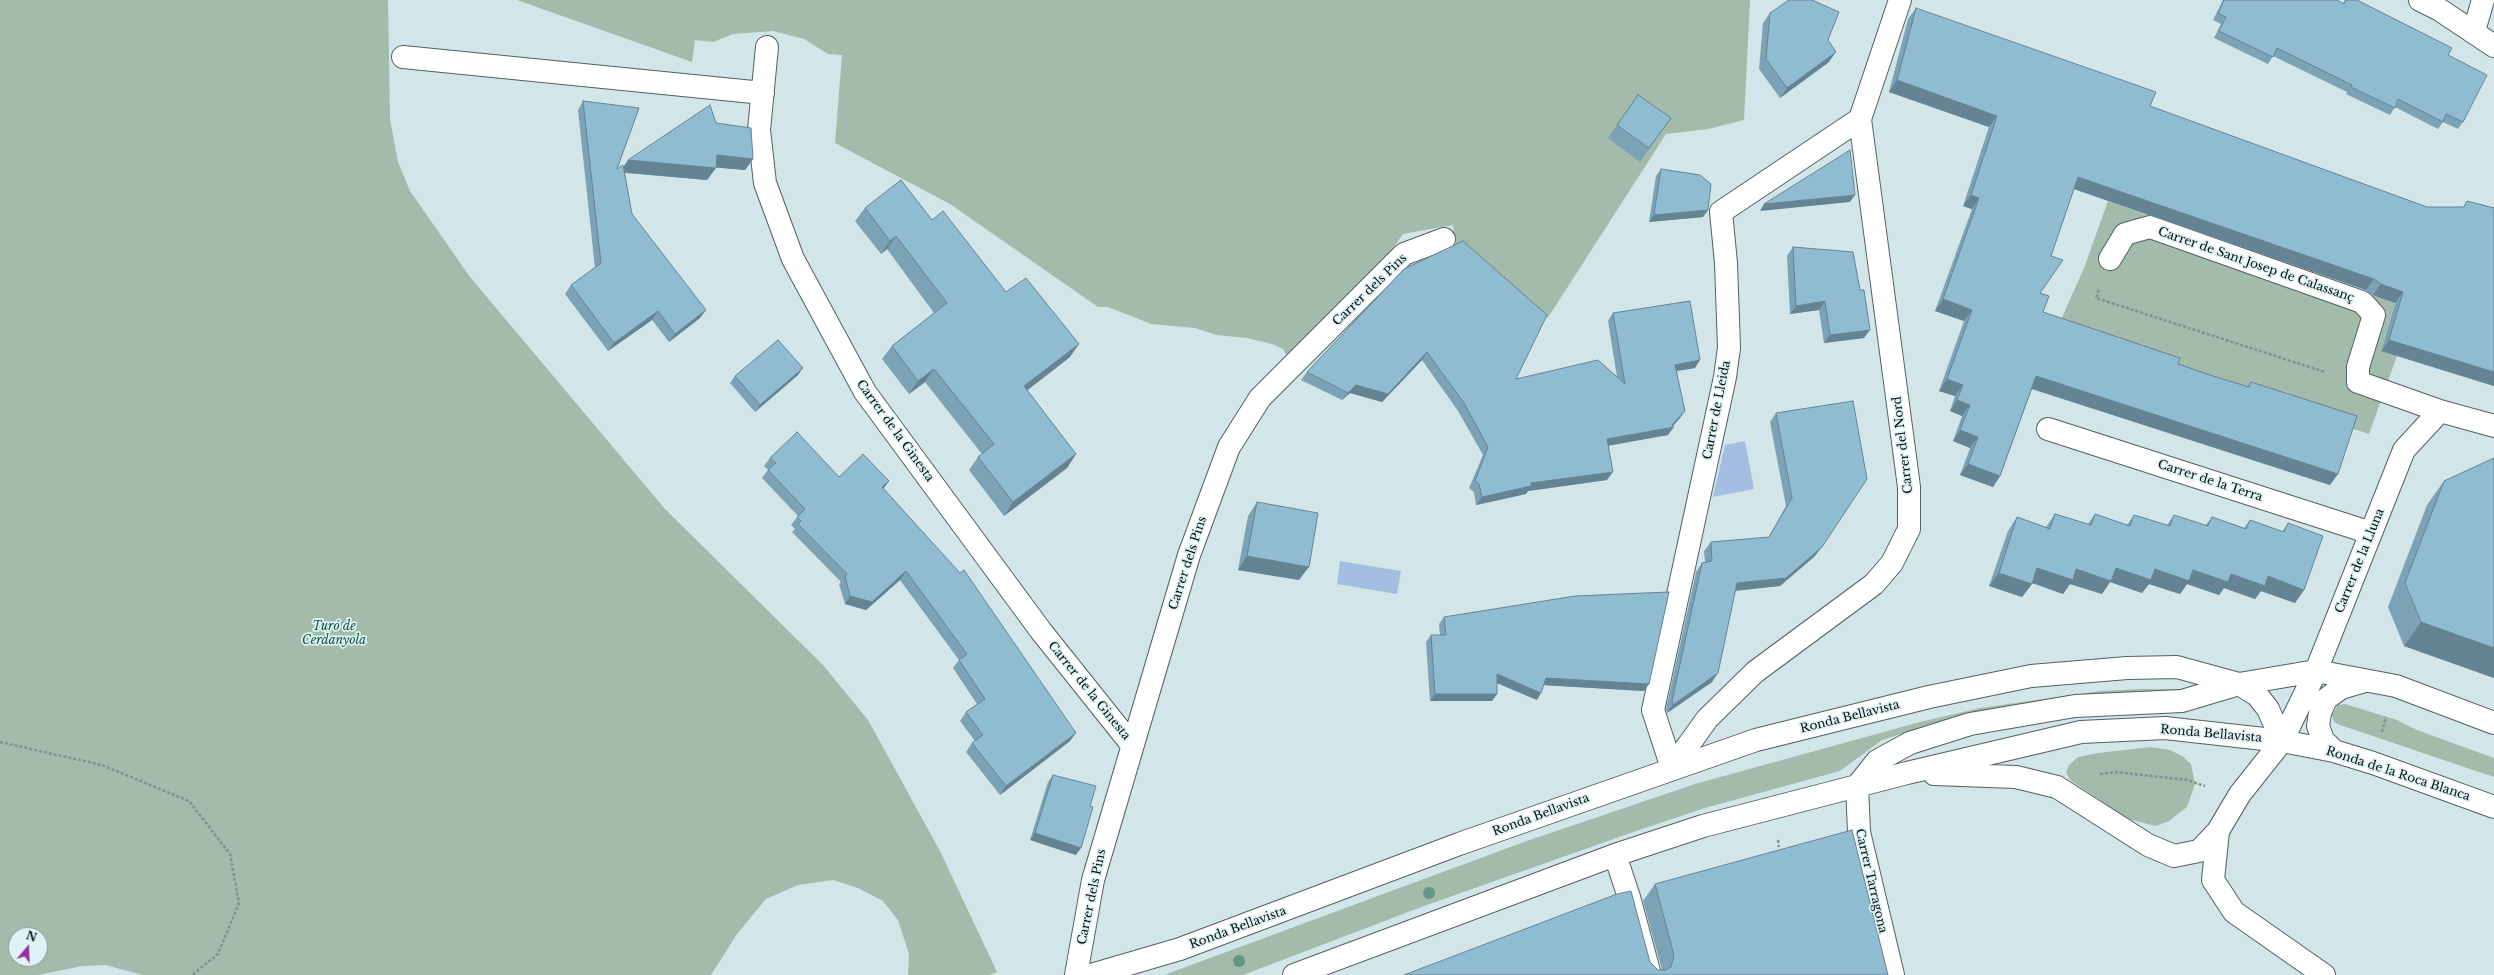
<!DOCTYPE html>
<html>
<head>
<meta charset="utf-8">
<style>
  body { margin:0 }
  #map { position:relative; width:2494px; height:975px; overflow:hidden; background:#d2e6e9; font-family:"Libre Baskerville",serif }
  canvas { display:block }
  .north { position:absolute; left:8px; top:927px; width:40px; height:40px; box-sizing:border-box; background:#dff3f6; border:1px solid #89989a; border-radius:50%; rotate:19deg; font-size:11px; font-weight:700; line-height:16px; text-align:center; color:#080f0f }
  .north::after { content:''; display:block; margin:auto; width:14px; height:18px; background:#94329a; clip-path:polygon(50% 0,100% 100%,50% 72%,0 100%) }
</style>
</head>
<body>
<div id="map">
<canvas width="2494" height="975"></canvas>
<div class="north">N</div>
</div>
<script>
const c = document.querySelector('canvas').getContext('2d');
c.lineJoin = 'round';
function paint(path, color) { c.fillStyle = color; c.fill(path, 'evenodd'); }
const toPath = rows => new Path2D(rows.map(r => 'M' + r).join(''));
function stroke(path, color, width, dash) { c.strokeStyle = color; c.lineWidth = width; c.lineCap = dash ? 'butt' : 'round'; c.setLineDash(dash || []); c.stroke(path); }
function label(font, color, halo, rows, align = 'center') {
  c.font = font + ' "Libre Baskerville",serif'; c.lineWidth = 3.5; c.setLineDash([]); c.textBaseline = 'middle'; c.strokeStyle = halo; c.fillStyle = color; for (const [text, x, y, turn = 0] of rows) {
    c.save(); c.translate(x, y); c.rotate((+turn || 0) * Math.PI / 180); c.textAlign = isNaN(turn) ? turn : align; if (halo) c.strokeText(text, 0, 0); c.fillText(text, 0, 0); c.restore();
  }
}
const green = toPath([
  [0,0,388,0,390,119,398,162,410,191,470,277,665,509,823,665,868,720,940,851,997,972,989,975,908,975,909,954,898,920,883,901,858,888,833,880,798,885,766,899,737,934,711,975,142,975,106,965,82,966,38,975,0,975],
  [16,935,40,935,40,959,16,959],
  [517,0,1750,0,1744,120,1708,129,1666,134,1549,316,1541,323,1457,249,1453,225,1403,234,1378,269,1289,359,1283,349,1272,344,1247,338,1217,335,1195,328,1151,324,1108,307,1098,307,950,204,835,143,842,55,828,54,804,39,773,31,733,34,713,42,695,40,692,62],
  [2108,201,2395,302,2381,351,2397,356,2369,434,2056,331,2084,268],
  [2144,689,2183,689,2184,695,1981,714,1921,728,1882,740,1840,771,1705,808,1642,829,1424,906,1243,975,1164,975,1524,842,1695,784,1920,722,1980,708,2100,691],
  [2345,704,2397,720,2417,730,2494,758,2494,777,2340,725,2334,722,2332,715,2338,705],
  [2151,747,2170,750,2182,756,2191,764,2195,784,2187,807,2169,821,2156,826,2128,819,2070,780,2066,772,2069,765,2078,757,2098,753]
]);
const water = toPath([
  [1745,441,1754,489,1713,497,1725,445],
  [1340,561,1401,571,1397,594,1337,584]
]);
const path = toPath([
  [2099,290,2096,298,2325,372],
  [2382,732,2386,717],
  [0,742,102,765,189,801,230,854,239,903,218,954,192,975],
  [2100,774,2116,772,2187,780,2205,786],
  [1778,840,1779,847]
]);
const minor = toPath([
  [2420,0,2440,10,2494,46],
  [2474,31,2483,0],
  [767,47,759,130,765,183,793,259,865,392,1041,631,1132,745],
  [403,57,763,93],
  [2110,259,2125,234,2150,227,2362,302,2374,315,2358,367,2358,382,2440,411],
  [2048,429,2371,533],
  [2334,751,2323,740,2318,726,2320,713,2326,699,2341,688,2365,681],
  [1672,768,1707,719,1755,672,1874,584,1892,563,1909,529,1909,487,1860,119,1900,0],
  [1672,768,1653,710,1725,377,1729,348,1726,263,1721,212,1860,119],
  [1934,774,2016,777,2057,787,2148,845,2174,856,2199,851,2218,831,2240,794,2282,741,2316,671,2404,450,2440,411,2494,426],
  [2218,831,2213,880,2234,912,2324,975],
  [1615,855,1629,897,1650,975],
  [1076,975,1093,880,1189,555,1229,447,1260,398,1404,254,1444,239],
  [1091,975,1180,949,1459,844,1756,740,1929,697,2031,676,2127,668,2177,667,2239,684,2257,695,2268,709,2282,741],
  [1294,975,1615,855,1703,826,1907,773,2081,732,2165,728,2282,741,2334,751,2373,763,2494,807],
  [1893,975,1859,832,1857,786,1877,761,1910,743,1970,724,2075,706,2182,701,2239,684,2316,671,2396,686,2494,723]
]);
const trees = [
  [1429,893],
  [1239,961]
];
const wall = toPath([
  [2223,0,2337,0,2343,3,2345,0,2357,0,2448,55,2463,122,2458,129,2443,122,2438,129,2395,107,2390,115,2346,94,2347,92,2273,56,2268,64,2214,38,2221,24,2213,20],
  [1916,8,2150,106,2427,207,2463,207,2467,201,2494,208,2494,386,2381,351,2395,303,2373,295,2366,290,2074,189,2051,256,2040,293,2043,312,2178,364,2213,376,2247,387,2251,382,2330,485,2032,389,2000,476,1993,487,1960,475,1970,448,1953,441,1962,416,1950,411,1955,396,1939,391,1964,321,1935,311,1972,209,1963,206,1989,127,1889,92,1908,19],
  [1770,13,1828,40,1829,62,1780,98,1759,69,1763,23],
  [1638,95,1671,118,1640,162,1608,138],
  [583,101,617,169,624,167,628,160,716,123,753,159,745,170,716,167,707,180,625,173,632,214,700,318,669,342,652,320,608,351,565,294,571,285,595,268,578,110],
  [1661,169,1708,210,1703,217,1649,222,1656,176],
  [865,208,932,220,1006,292,1070,357,1027,390,1076,454,1067,468,1004,516,969,470,978,457,982,454,925,382,909,394,882,359,892,346,934,313,887,249,881,254,855,221],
  [1793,247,1864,338,1824,343,1819,310,1790,314,1787,256],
  [1404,269,1516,379,1617,377,1608,321,1613,313,1695,368,1677,371,1680,418,1673,426,1668,435,1608,445,1607,480,1528,491,1526,494,1476,505,1474,492,1469,488,1483,455,1458,411,1422,360,1382,402,1350,393,1342,400,1301,380,1307,372],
  [798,375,755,412,730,383,735,376],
  [1776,413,1815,556,1780,586,1735,591,1712,682,1667,713,1666,709,1696,572,1702,563,1705,562,1704,551,1711,542,1768,538,1786,506,1770,422],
  [770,458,839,477,889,481,883,489,1070,741,1000,795,966,752,972,743,975,741,960,721,966,712,977,704,953,668,959,660,900,580,866,610,845,604,839,584,841,582,792,532,795,529,791,525,798,516,762,478,768,470,764,466],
  [2444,481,2494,678,2404,646,2388,607,2427,505],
  [1257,502,1299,580,1238,570,1248,516],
  [2055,514,2088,524,2095,514,2127,525,2134,515,2167,525,2174,515,2205,526,2212,517,2244,528,2250,520,2282,532,2288,523,2304,590,2295,603,2261,591,2255,599,2224,588,2219,595,2187,584,2180,594,2149,584,2142,593,2110,582,2102,594,2070,584,2063,594,2032,583,2022,597,1989,586,2008,531,2017,517,2046,527],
  [1444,617,1649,684,1644,691,1544,685,1537,700,1497,683,1497,694,1492,701,1430,701,1426,642,1431,635,1440,635,1439,624],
  [1053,775,1076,855,1030,840,1048,782],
  [1655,884,1888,975,1404,975,1650,962,1658,970,1662,970,1643,901]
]);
const shadedWall = toPath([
  [1836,52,1829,62,1780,98,1787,88],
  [1897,80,1997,116,1989,127,1889,92],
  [717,155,753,159,745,170,709,167],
  [628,160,716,168,707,180,620,172],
  [2078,177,2374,279,2366,290,2071,188],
  [1855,195,1850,202,1760,211,1764,204],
  [1971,195,1979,198,1972,209,1963,206],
  [1708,210,1703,217,1649,222,1654,215],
  [896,236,887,249,881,254,890,241],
  [2381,284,2403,292,2395,303,2373,295],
  [1943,299,1972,310,1964,321,1935,311],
  [1825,301,1819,310,1790,314,1796,306],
  [706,310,700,318,669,342,675,334],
  [658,311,652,320,608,351,614,343],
  [1870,330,1864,338,1824,343,1830,335],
  [2389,340,2494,372,2494,386,2381,351],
  [1079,344,1070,357,1015,400,1024,386],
  [1427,352,1422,360,1382,402,1350,393,1342,400,1348,393,1356,385],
  [1700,360,1695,368,1670,372,1675,365],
  [803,368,798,375,755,412,760,405],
  [934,369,925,382,909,394,918,381],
  [2036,376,2338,474,2330,485,2029,388],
  [1947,379,1963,385,1955,396,1939,391],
  [1957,400,1970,405,1962,416,1950,411],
  [1685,411,1680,418,1671,428,1674,427,1668,435,1602,447,1607,439,1672,425],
  [1960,430,1978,437,1970,448,1953,441],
  [1076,454,1067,468,1004,516,1013,502],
  [1968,464,2000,476,1993,487,1960,475],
  [1613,472,1607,480,1528,491,1526,494,1476,505,1482,497,1531,483],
  [889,481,883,489,882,487],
  [1822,547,1815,556,1780,586,1731,591,1737,583],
  [1247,556,1309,567,1299,580,1238,570],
  [2037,568,2076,569,2116,568,2193,570,2268,576,2304,590,2295,603,2261,591,2255,599,2224,588,2219,595,2187,584,2180,594,2149,584,2142,593,2110,582,2102,594,2070,584,2063,594,2027,581],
  [906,571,900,580,866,610,845,604,850,596],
  [1999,573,2032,584,2022,597,1989,586],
  [2421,622,2494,648,2494,678,2404,646],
  [1718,673,1712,682,1667,713,1673,705],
  [1497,674,1541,693,1537,700,1492,681],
  [1546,678,1649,684,1644,691,1541,685],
  [1435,694,1497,694,1492,701,1430,701],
  [1076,733,1070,741,1000,795,1006,786],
  [1035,833,1081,848,1076,855,1030,840]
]);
const building = toPath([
  [1789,0,1812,0,1839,12,1828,40,1836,52,1787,88,1766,59,1770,13,1789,0],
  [2224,0,2337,0,2344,4,2346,0,2357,0,2452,48,2448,55,2487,75,2463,122,2446,114,2443,122,2398,99,2395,108,2351,87,2352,85,2277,48,2273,57,2219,31,2226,17,2218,13,2224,0],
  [1916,8,2156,92,2150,106,2427,207,2464,207,2467,201,2494,208,2494,372,2389,340,2403,292,2381,284,2374,279,2078,177,2051,256,2063,260,2040,293,2049,296,2043,312,2180,358,2178,364,2213,376,2249,387,2251,382,2357,416,2338,474,2036,376,2000,476,1968,464,1978,437,1960,430,1970,405,1957,400,1963,385,1947,379,1972,310,1943,299,1979,198,1971,195,1997,116,1897,80,1916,8],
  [1638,95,1671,118,1649,148,1617,125,1638,95],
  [583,101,639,108,617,169,623,165,632,214,706,310,675,334,658,311,614,343,571,285,601,263,583,101],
  [710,105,716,123,751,128,753,159,717,155,716,168,628,160,710,105],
  [1850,150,1855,195,1764,204,1850,150],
  [1661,169,1700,175,1711,184,1708,210,1654,215,1661,169],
  [901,180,932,220,943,211,1006,292,1026,278,1079,344,1024,386,1076,454,1013,502,978,457,994,444,934,369,918,381,892,346,947,303,896,236,890,241,865,208,901,180],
  [1463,241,1547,315,1516,379,1598,360,1625,384,1613,313,1690,301,1700,360,1675,365,1685,411,1672,425,1674,427,1607,439,1613,472,1531,483,1531,486,1482,497,1479,484,1475,481,1488,447,1464,403,1427,352,1388,394,1356,385,1348,393,1307,372,1404,269,1463,241],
  [1793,247,1853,252,1860,290,1864,290,1870,330,1830,335,1825,301,1796,306,1793,247],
  [778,340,803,368,760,405,735,376,778,340],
  [1853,401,1867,479,1822,547,1786,578,1737,583,1718,673,1673,705,1672,701,1702,563,1712,561,1711,542,1769,537,1792,498,1776,413,1853,401],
  [797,432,839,477,863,454,889,481,882,487,960,573,964,570,1076,733,1006,786,972,743,983,735,966,712,985,699,959,660,967,654,906,571,872,602,850,596,845,576,847,574,798,524,801,521,797,517,805,509,768,470,776,463,770,458,797,432],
  [2494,458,2494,648,2421,622,2405,583,2444,481,2494,458],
  [1257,502,1318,513,1309,567,1247,556,1257,502],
  [2055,514,2091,525,2095,514,2130,526,2134,515,2170,526,2174,515,2208,526,2212,517,2246,529,2250,520,2284,532,2288,523,2323,536,2304,590,2268,576,2265,586,2231,574,2228,582,2193,570,2189,581,2155,569,2151,580,2116,568,2111,581,2076,569,2073,580,2037,568,2032,584,1999,573,2017,517,2050,529,2055,514],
  [1669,592,1649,684,1546,678,1541,693,1497,674,1497,694,1435,694,1431,635,1446,635,1444,617,1575,596,1669,592],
  [1053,775,1096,786,1090,806,1093,807,1081,848,1035,833,1053,775],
  [1852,830,1888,975,1404,975,1617,894,1631,891,1650,962,1658,970,1665,970,1671,967,1674,955,1655,884,1852,830]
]);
const streetNames = [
  ["Carrer de Sant Josep de Calassanç",2256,265,19],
  ["Carrer dels Pins",1370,290,-44],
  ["Carrer de Lleida",1717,410,-79],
  ["Carrer de la Ginesta",895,431,54],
  ["Carrer del Nord",1903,445,-97],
  ["Carrer de la Terra",2210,481,18],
  ["Carrer de la Lluna",2360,561,-68],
  ["Carrer dels Pins",1188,563,-72],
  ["Carrer de la Ginesta",1089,691,51],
  ["Ronda Bellavista",1850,717,-14],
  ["Ronda Bellavista",2211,734,5],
  ["Ronda de la Roca Blanca",2398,774,18],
  ["Ronda Bellavista",1541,815,-20],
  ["Carrer Tarragona",1871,881,77],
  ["Carrer dels Pins",1092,897,-78],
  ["Ronda Bellavista",1238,928,-20]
];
const parkNames = [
  ["Turó de",334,627],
  ["Cerdanyola",334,641]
];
paint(green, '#a2bbab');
paint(water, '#a3bee0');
stroke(minor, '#506163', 24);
stroke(path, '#829193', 2.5, [3, 2]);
stroke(minor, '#fff', 22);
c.fillStyle = '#659585';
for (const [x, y] of trees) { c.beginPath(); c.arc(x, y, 6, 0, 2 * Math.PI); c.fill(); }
paint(wall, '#7ca2b5');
paint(shadedWall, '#658493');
paint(building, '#90bcd2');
stroke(building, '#658493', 1);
label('12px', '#080f0f', '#dff3f6', streetNames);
label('italic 12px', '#0c5334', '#dff3f6', parkNames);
</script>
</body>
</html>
